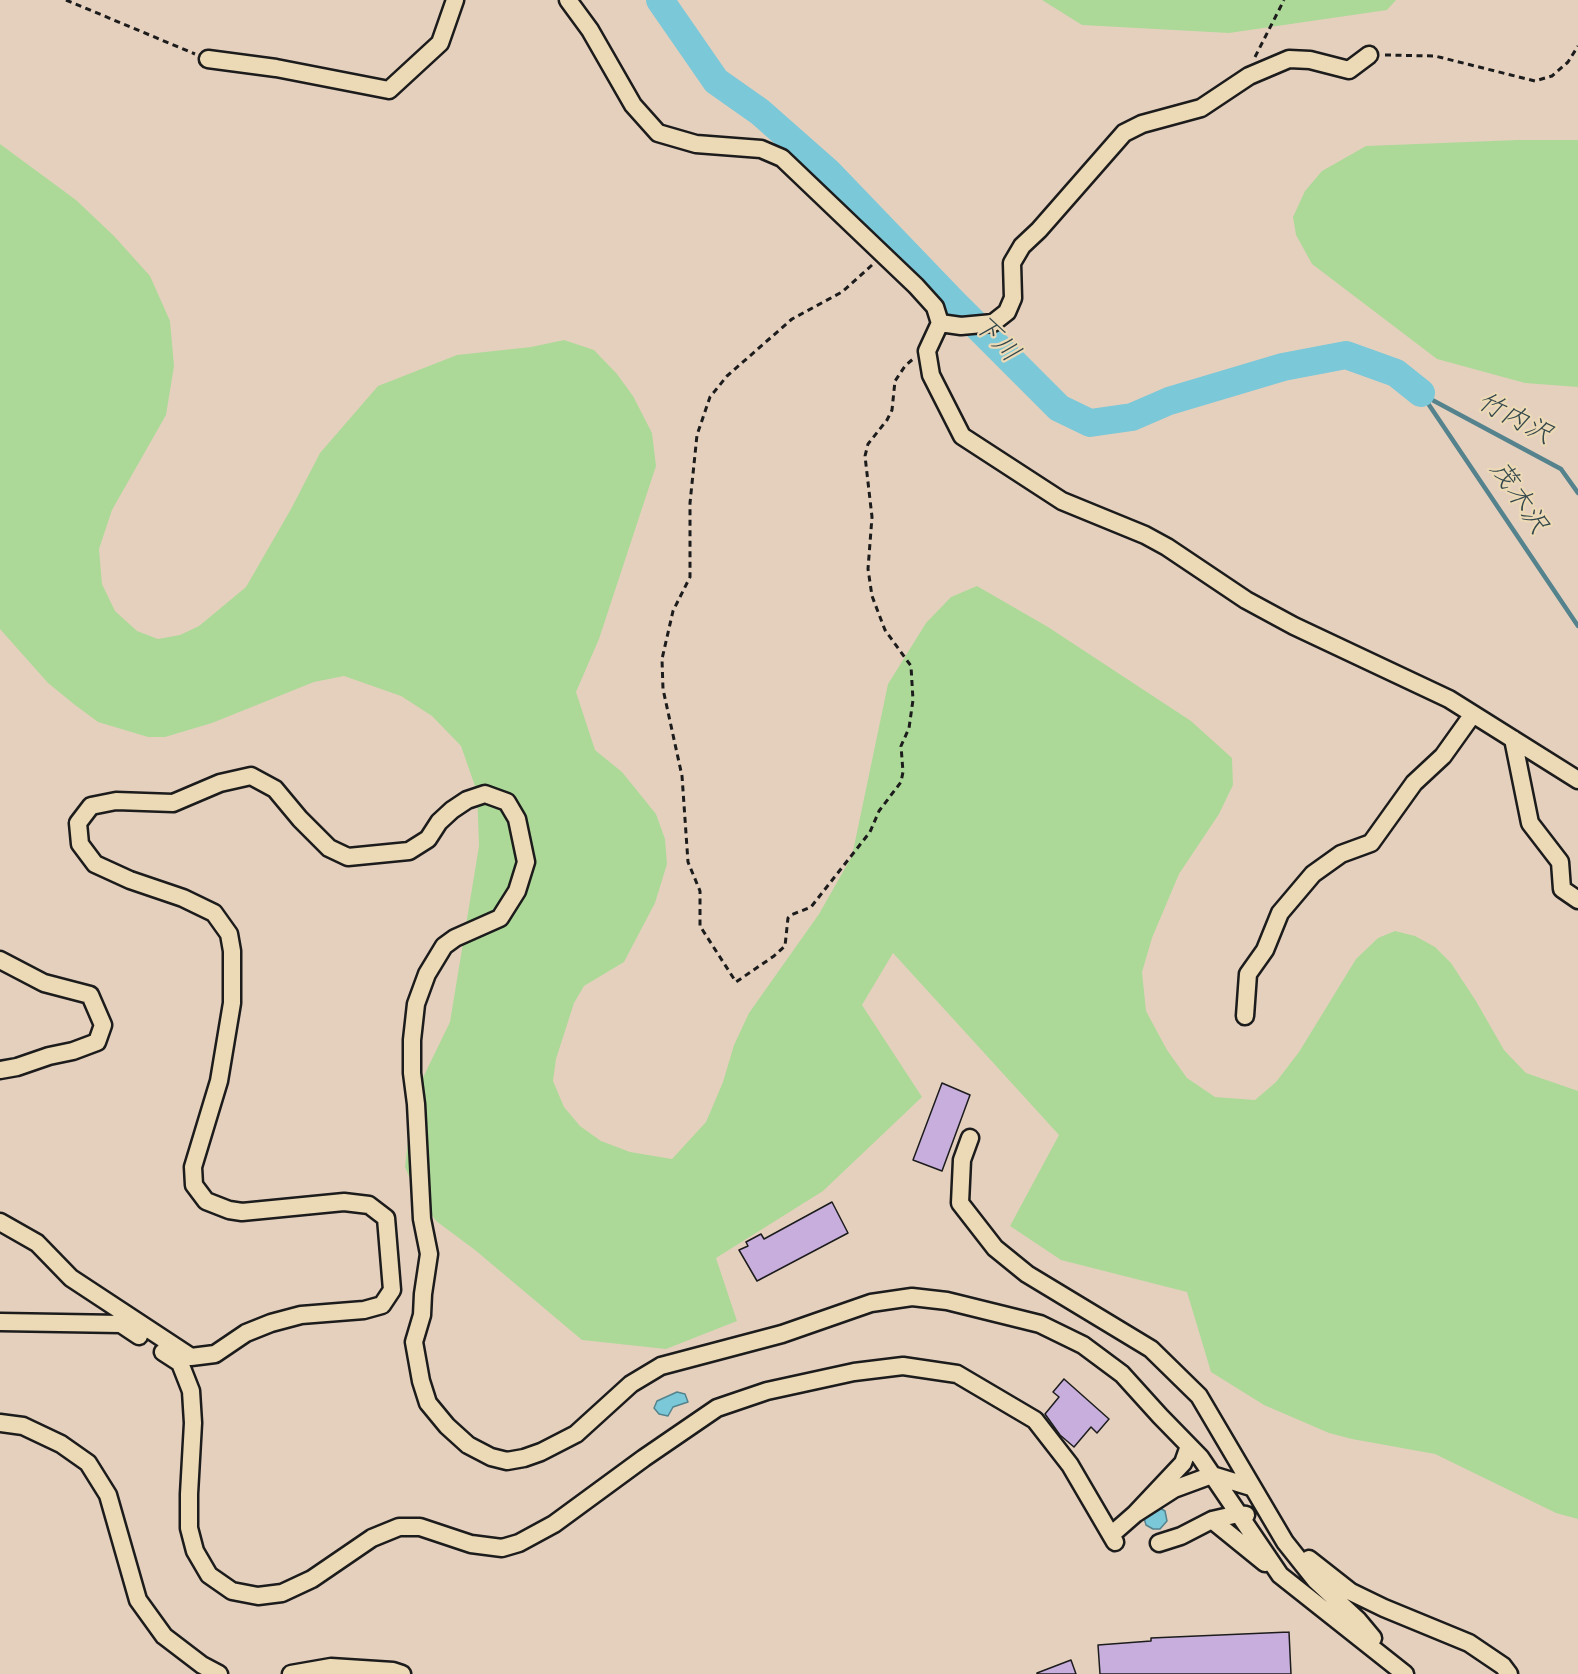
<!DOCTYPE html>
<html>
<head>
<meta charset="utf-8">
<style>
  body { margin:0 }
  canvas { display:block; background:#e5d0be }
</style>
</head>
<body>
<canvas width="1578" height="1674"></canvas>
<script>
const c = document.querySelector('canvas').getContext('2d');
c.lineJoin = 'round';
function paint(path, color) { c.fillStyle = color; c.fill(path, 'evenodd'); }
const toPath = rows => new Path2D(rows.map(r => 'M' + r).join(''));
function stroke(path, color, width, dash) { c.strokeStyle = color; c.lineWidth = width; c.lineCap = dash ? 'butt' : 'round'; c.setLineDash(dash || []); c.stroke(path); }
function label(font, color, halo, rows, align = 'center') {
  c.font = font + ' "Indie Flower","Klee One",sans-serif'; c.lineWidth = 4.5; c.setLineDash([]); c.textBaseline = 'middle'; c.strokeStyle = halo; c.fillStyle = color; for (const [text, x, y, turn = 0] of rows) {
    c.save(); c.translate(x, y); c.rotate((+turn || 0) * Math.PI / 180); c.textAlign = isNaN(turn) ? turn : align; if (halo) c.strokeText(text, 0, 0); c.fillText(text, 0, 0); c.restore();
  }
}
const green = toPath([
  [1042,0,1396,0,1387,10,1229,33,1082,25],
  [1517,140,1578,140,1578,387,1525,383,1437,359,1312,264,1296,235,1293,217,1305,191,1322,171,1366,146],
  [0,144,76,200,114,236,150,276,170,321,174,366,166,415,112,510,99,549,102,584,115,611,137,631,158,639,180,635,199,626,246,587,291,509,320,453,378,386,457,355,531,347,564,340,594,350,617,374,633,396,652,433,656,466,599,639,576,692,595,750,622,772,656,814,665,839,667,864,655,903,624,962,584,986,574,1003,556,1059,553,1081,564,1107,580,1126,601,1141,630,1152,672,1159,706,1122,723,1082,734,1045,749,1013,819,914,852,856,888,684,926,623,951,597,977,586,1048,627,1191,721,1232,758,1233,785,1219,814,1179,874,1152,938,1142,972,1146,1011,1167,1050,1187,1078,1215,1097,1255,1100,1276,1082,1299,1052,1356,959,1378,938,1395,931,1415,936,1435,947,1451,963,1476,1001,1504,1050,1526,1073,1578,1091,1578,1519,1556,1513,1435,1454,1352,1439,1329,1433,1264,1405,1211,1372,1187,1292,1061,1260,1010,1226,1059,1135,893,953,862,1005,922,1097,823,1191,716,1258,737,1321,666,1349,582,1340,475,1250,436,1221,416,1193,405,1167,413,1098,450,1022,479,846,477,792,461,746,432,716,401,696,344,676,314,682,212,723,165,737,148,737,98,722,75,705,48,683,0,629]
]);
const water = toPath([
  [677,1392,685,1394,688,1402,673,1407,668,1416,659,1414,654,1408,657,1401,677,1392],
  [1158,1507,1165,1511,1167,1521,1160,1529,1153,1529,1146,1525,1144,1518,1158,1507]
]);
const stream = toPath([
  [1421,393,1578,626],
  [1423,395,1561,469,1578,493]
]);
const river = toPath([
  [660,0,716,81,760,112,828,172,952,301,1059,408,1090,423,1132,417,1169,401,1283,367,1346,355,1396,373,1421,393]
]);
const building = toPath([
  [942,1083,970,1095,942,1171,913,1160,942,1083],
  [832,1202,848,1233,757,1281,739,1250,748,1246,746,1242,761,1234,764,1239,832,1202],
  [1064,1379,1109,1419,1097,1433,1091,1427,1074,1447,1060,1435,1045,1414,1059,1397,1053,1392,1064,1379],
  [1289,1632,1291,1674,1100,1674,1098,1645,1151,1641,1151,1638,1289,1632],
  [1071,1660,1076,1674,1037,1674,1037,1673,1071,1660]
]);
const path = toPath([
  [66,0,195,54],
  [1385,55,1435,56,1535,81,1552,76,1568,62,1578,46],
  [1255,57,1284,0],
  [872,265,842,292,792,319,727,376,710,397,697,435,690,503,690,577,673,611,662,659,663,689,682,776,688,862,700,891,700,926,736,982,774,956,785,946,788,918,791,915,811,907,870,832,879,811,901,782,903,772,901,746,909,728,913,700,911,666,885,630,872,596,868,569,872,517,865,456,868,444,887,420,892,410,895,381,905,366,913,359]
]);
const minor = toPath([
  [568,0,590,30,633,105,658,133,696,144,761,149,782,158,916,286,935,307,940,323,927,351,931,375,962,436,1062,501,1145,535,1167,547,1246,600,1294,626,1449,699,1578,780],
  [208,59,276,68,389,90,440,43,455,0],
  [940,323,961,326,993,323,1007,312,1013,298,1012,263,1022,246,1039,230,1124,133,1142,124,1201,108,1249,76,1289,59,1310,60,1349,70,1369,55],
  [1513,739,1530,823,1560,862,1562,889,1578,900],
  [0,960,44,983,90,995,103,1025,97,1042,73,1051,49,1056,17,1067,0,1070],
  [1245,1016,1248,974,1265,950,1280,913,1313,874,1341,854,1371,843,1414,783,1443,756,1473,714],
  [970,1138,962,1160,960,1203,995,1248,1027,1274,1151,1349,1199,1396,1285,1542,1316,1581,1358,1620,1373,1638],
  [0,1222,37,1243,71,1278,191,1357,215,1354,246,1333,271,1323,301,1315,364,1310,382,1305,392,1290,386,1218,369,1205,344,1202,242,1212,229,1210,206,1201,194,1185,193,1167,219,1081,232,1003,232,951,229,934,214,913,183,898,130,880,95,864,80,844,78,823,91,806,116,801,173,803,220,783,251,776,275,789,300,819,329,848,348,857,409,851,428,839,439,822,452,810,467,800,485,794,507,802,517,819,526,862,517,891,500,918,455,938,444,946,427,974,416,1004,412,1040,412,1073,416,1104,422,1219,429,1254,423,1294,422,1315,414,1342,421,1381,428,1403,447,1426,468,1445,491,1457,507,1461,524,1458,541,1452,576,1434,631,1384,661,1366,782,1334,871,1303,912,1297,947,1301,1040,1324,1083,1345,1122,1374,1160,1416,1200,1457,1280,1575,1405,1674],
  [0,1322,121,1324,139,1336],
  [163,1352,180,1363,191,1391,193,1423,189,1494,189,1528,195,1551,209,1575,232,1591,258,1596,282,1593,312,1579,372,1538,399,1527,420,1527,471,1544,502,1548,519,1543,554,1524,644,1458,717,1408,767,1391,854,1372,903,1366,957,1374,1035,1420,1070,1465,1115,1542],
  [0,1423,23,1426,61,1444,88,1463,108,1495,138,1600,164,1636,202,1665,219,1674],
  [1135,1514,1174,1489,1212,1475,1251,1487],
  [1212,1520,1238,1514,1246,1515],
  [1111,1535,1135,1514,1183,1463,1189,1446],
  [1159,1543,1181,1536,1212,1520,1265,1563],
  [1309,1559,1351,1592,1384,1608,1469,1643,1503,1666,1509,1674],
  [291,1674,331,1667,393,1671,402,1674]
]);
const waterNames = [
  ["下川",994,341,46],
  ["竹内沢",1513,421,28],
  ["茂木沢",1516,499,56]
];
paint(green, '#add998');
paint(water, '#7ac8d8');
stroke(water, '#54838d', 1.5);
stroke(stream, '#54838d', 4.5);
stroke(river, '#7ac8d8', 28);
paint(building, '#c7aedc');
stroke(building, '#1c1c1c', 1.5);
stroke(minor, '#1c1c1c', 21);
stroke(path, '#1c1c1c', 3, [6, 4.5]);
stroke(minor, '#ecd9b6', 16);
label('italic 27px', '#34474b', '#ecd9b6', waterNames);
</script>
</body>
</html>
